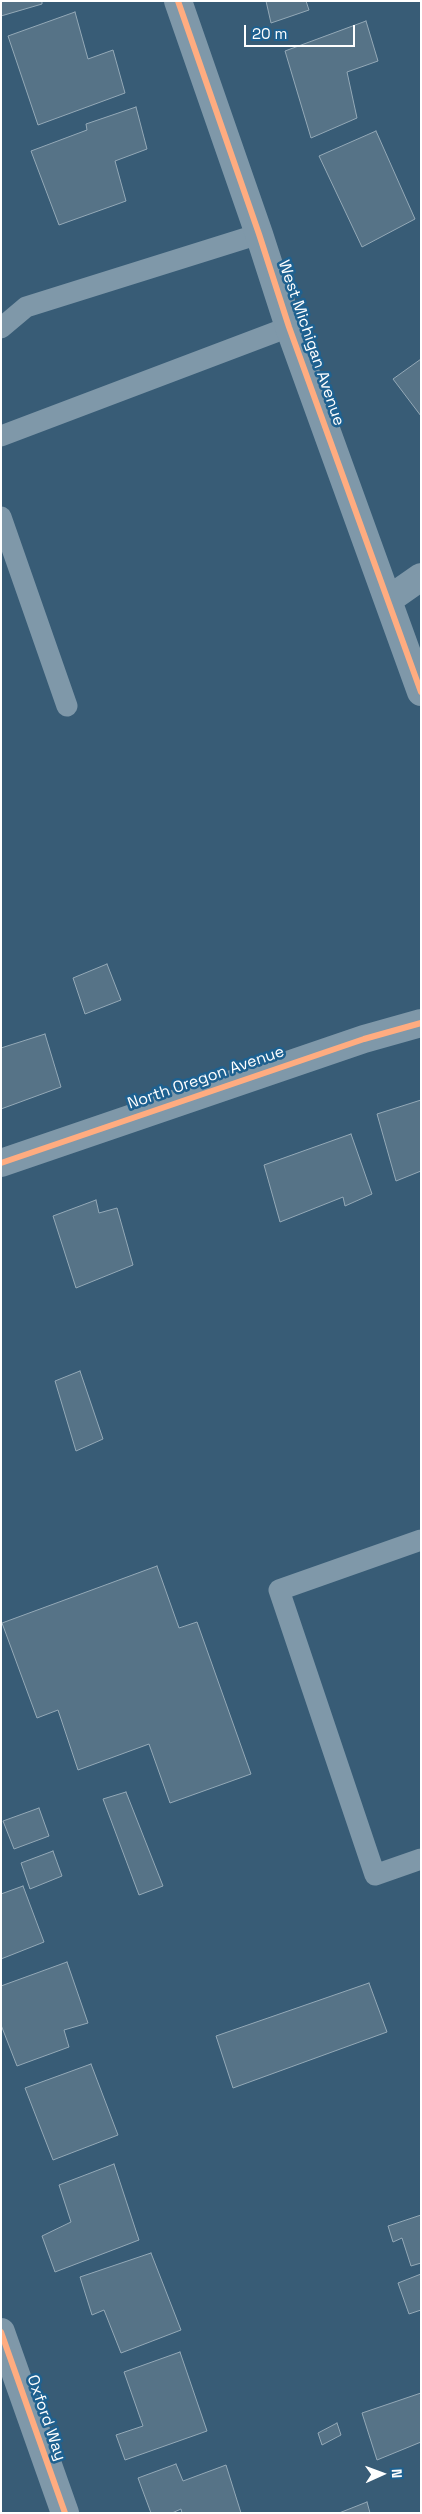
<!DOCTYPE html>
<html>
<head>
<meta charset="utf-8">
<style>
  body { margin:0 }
  #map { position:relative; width:422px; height:2514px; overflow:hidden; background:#385c76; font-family:"Space Grotesk",sans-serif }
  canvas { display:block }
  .frame { position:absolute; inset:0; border:2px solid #fff; pointer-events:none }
  .north { position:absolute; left:357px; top:2449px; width:50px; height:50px; -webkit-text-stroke:4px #1e6190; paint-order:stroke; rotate:88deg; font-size:14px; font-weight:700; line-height:20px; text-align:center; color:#fff }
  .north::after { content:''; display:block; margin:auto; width:18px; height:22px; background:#fff; clip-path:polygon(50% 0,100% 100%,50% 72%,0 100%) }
  .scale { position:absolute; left:244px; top:25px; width:111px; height:22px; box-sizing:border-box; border:2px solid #fff; border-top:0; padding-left:6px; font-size:15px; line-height:18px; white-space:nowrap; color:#fff; -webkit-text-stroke:4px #1e6190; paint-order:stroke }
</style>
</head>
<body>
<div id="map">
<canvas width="422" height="2514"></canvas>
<div class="frame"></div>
<div class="north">N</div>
<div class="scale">20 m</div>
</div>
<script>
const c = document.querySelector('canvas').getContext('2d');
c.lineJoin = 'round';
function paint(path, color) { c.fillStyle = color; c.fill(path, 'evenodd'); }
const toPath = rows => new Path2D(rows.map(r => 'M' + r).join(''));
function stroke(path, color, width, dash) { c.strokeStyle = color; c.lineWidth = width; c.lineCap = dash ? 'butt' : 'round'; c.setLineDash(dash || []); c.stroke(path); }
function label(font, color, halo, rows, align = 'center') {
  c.font = font + ' "Space Grotesk",sans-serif'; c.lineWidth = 5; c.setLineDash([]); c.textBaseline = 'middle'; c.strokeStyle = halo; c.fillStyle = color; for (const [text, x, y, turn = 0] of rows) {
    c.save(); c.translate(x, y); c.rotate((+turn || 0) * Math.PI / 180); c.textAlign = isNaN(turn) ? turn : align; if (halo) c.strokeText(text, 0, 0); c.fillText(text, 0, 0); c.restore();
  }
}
const building = toPath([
  [1,1,42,1,42,4,1,16,1,1],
  [266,1,306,1,309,10,271,23,266,1],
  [75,12,88,59,113,50,125,93,38,125,8,36,75,12],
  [366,21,378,61,347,72,357,118,311,138,285,51,366,21],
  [136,107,147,149,115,161,126,201,59,225,31,151,87,130,86,124,136,107],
  [376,131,415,219,362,247,319,156,376,131],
  [421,359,421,416,393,379,421,359],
  [107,964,121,1000,85,1014,73,978,107,964],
  [45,1034,61,1087,1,1109,1,1048,45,1034],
  [421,1100,421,1171,396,1181,377,1114,421,1100],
  [351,1134,372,1194,345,1206,343,1197,280,1222,264,1165,351,1134],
  [96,1200,99,1213,117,1208,133,1265,76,1288,53,1216,96,1200],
  [80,1371,103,1439,76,1451,55,1381,80,1371],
  [157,1566,179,1628,197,1622,251,1774,170,1803,149,1744,78,1770,58,1710,37,1718,2,1623,157,1566],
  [126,1792,163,1886,139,1895,103,1799,126,1792],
  [39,1808,49,1836,14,1849,3,1821,39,1808],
  [53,1851,62,1876,30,1889,21,1863,53,1851],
  [23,1886,44,1942,1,1959,1,1894,23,1886],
  [67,1962,88,2023,64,2030,69,2047,17,2066,1,2025,1,1986,67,1962],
  [369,1983,387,2032,233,2088,216,2036,369,1983],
  [91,2064,118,2135,53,2160,25,2088,91,2064],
  [114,2164,139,2240,55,2272,42,2236,71,2222,59,2185,114,2164],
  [421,2215,421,2263,411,2266,402,2238,393,2242,388,2226,421,2215],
  [151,2253,181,2330,121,2353,104,2310,92,2315,80,2277,151,2253],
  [421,2274,421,2310,409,2314,398,2283,421,2274],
  [180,2352,207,2431,125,2460,116,2435,143,2426,124,2372,180,2352],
  [421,2393,421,2442,377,2460,362,2413,421,2393],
  [337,2423,341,2435,322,2445,318,2433,337,2423],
  [176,2464,183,2481,226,2465,241,2513,182,2513,181,2509,172,2513,151,2513,138,2478,176,2464],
  [367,2502,370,2513,339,2513,367,2502]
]);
const service = toPath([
  [1,328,26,307,259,234],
  [1,436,289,327],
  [1,517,67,706],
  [421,1540,279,1590,375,1875,421,1859]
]);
const minor = toPath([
  [178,1,259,234,289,327,421,692],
  [388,600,421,577],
  [1,1163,364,1039,421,1023],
  [1,2332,65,2513]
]);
const cycleway = toPath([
  [178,1,259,234,289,327,421,692],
  [1,1163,364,1039,421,1023],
  [1,2332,65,2513]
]);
const streetNames = [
  ["West Michigan Avenue",311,343,71],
  ["North Oregon Avenue",206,1078,-19],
  ["Oxford Way",46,2418,71]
];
paint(building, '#567387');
stroke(building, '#94a9b7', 1);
stroke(service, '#7f98a9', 21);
stroke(minor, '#7f98a9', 28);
stroke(cycleway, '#ffac80', 6);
label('16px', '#fff', '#1e6190', streetNames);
</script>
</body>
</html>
